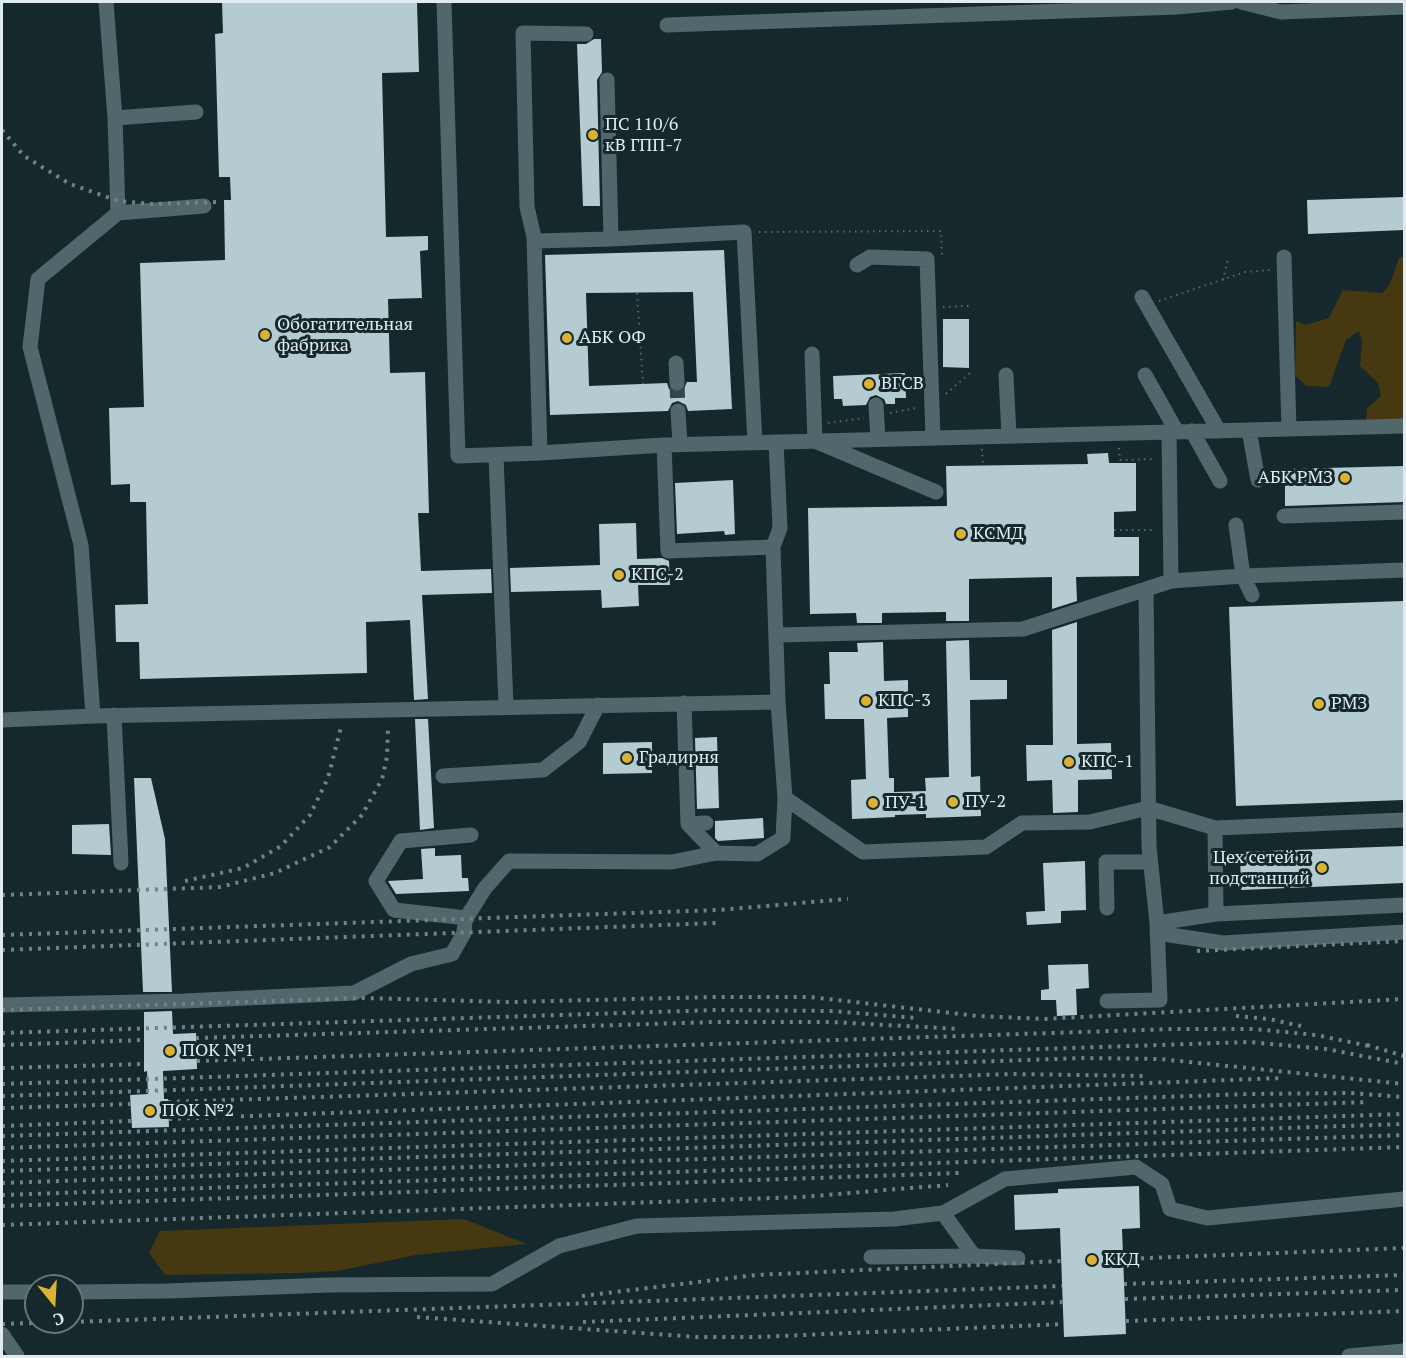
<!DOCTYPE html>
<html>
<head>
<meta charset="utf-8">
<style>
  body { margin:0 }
  #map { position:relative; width:1406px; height:1358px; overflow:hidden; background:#15292d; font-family:"PT Serif",serif }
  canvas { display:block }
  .frame { position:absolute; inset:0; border:3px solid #dfebee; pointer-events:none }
  .north { position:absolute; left:24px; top:1274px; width:60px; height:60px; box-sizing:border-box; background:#15292d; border:2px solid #66777a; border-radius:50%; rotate:162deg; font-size:16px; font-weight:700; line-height:24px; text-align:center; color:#dfebee }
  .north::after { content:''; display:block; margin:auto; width:21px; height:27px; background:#dbb233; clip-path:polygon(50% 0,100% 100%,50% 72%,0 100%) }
</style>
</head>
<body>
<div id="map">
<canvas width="1406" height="1358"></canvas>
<div class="frame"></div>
<div class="north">С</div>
</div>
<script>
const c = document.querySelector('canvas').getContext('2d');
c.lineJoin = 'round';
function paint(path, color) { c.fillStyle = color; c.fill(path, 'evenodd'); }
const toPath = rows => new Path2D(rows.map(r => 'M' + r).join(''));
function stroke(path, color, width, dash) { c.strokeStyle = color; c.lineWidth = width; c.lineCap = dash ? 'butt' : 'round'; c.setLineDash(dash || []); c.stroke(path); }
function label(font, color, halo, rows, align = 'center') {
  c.font = font + ' "PT Serif",serif'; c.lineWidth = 6; c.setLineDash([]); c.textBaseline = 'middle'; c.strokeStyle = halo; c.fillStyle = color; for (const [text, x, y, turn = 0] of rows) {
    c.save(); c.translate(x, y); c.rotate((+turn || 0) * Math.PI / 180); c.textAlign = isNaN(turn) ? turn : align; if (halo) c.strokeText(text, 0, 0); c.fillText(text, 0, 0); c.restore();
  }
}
const green = toPath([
  [1404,256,1404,420,1366,420,1367,408,1381,396,1378,383,1360,366,1362,340,1359,331,1346,340,1329,387,1306,386,1295,375,1296,321,1306,325,1329,318,1343,290,1382,293,1389,286,1399,258],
  [464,1219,526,1244,416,1255,337,1271,299,1273,165,1275,149,1253,160,1231]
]);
const building = toPath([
  [222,2,417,2,419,72,382,73,386,237,428,236,428,250,420,251,422,298,388,299,390,373,425,372,429,513,418,513,421,571,491,569,492,593,422,595,428,699,414,700,410,620,366,622,367,673,140,679,139,642,116,642,115,605,148,604,146,502,130,502,130,484,111,485,109,408,144,407,140,263,225,260,224,200,231,200,230,177,219,177,215,34,223,33],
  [594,39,601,39,602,72,597,80,600,206,583,206,577,44,586,44],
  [1404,197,1404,230,1308,234,1307,200],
  [724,250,732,409,688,411,686,405,678,401,672,403,668,411,550,415,545,255],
  [693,292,697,382,687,382,683,391,677,393,669,389,667,383,589,386,586,293],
  [943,319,969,319,969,368,943,367],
  [905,373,906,398,895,398,895,404,886,404,884,399,876,395,870,397,866,405,843,406,842,399,834,399,833,376],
  [1108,453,1109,463,1136,463,1136,511,1114,512,1114,537,1139,537,1139,576,1076,577,1077,601,1052,609,1052,577,969,579,969,621,946,621,946,612,882,613,882,623,857,623,856,613,810,614,808,508,947,506,946,466,1088,464,1087,454],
  [1404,466,1404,502,1285,506,1285,469],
  [733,480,735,534,725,535,724,531,677,534,675,483],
  [636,523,637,559,662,558,669,561,670,585,638,585,639,606,602,608,601,590,511,592,510,568,600,565,599,524],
  [1404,601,1404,800,1236,806,1229,607],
  [1077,622,1077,744,1111,743,1112,779,1078,780,1078,812,1053,813,1052,780,1027,781,1026,745,1053,745,1052,630],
  [969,640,970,680,1007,680,1007,699,970,700,971,777,980,776,981,816,926,818,926,814,895,815,895,817,852,819,851,780,866,779,864,719,825,719,824,684,830,684,829,652,858,652,857,643,883,642,884,681,908,680,908,717,887,718,889,778,894,778,894,792,926,791,925,778,949,777,946,641],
  [415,719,428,719,434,828,420,830],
  [717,737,719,808,697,809,695,738],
  [652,742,652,773,603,774,603,743],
  [134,778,151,778,165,839,172,992,143,992],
  [763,818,764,838,718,841,715,838,715,821],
  [109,824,111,855,72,854,72,825],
  [1404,846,1404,883,1241,890,1240,852],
  [435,848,435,856,461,855,462,878,468,878,469,891,396,894,388,881,423,879,421,849],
  [1085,861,1086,910,1061,911,1061,923,1027,925,1026,912,1045,911,1043,863],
  [1088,964,1089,988,1076,989,1077,1015,1057,1016,1056,1000,1041,1000,1041,990,1049,989,1048,965],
  [172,1011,173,1034,196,1033,197,1069,163,1071,164,1099,168,1099,169,1127,132,1128,130,1095,148,1094,147,1071,144,1072,144,1012],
  [1139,1186,1140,1228,1122,1229,1126,1334,1064,1337,1060,1228,1015,1230,1014,1195,1058,1193,1058,1189]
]);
const minorTunnel = toPath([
  [677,383,678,411]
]);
const path = toPath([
  [759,232,941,231,942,256],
  [1223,280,1228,259],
  [637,293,643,384],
  [1159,301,1245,272,1271,270],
  [943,307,970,306],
  [946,394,970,373],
  [890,413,917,408],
  [828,423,864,418],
  [1119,448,1120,460,1156,459],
  [982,449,983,466],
  [1114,530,1156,530]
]);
const minor = toPath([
  [444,2,458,456,540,453],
  [1241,2,1281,12,1404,7],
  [667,25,1177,7,1232,2],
  [586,34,523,33,527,207,534,237,540,453,664,445,1404,426],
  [607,80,611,239],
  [115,118,196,112],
  [118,213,204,206],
  [534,241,611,239,744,232,755,443],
  [1284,257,1289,429],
  [857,265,870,257,927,259,933,437],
  [1142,297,1219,431],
  [812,354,815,441,936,492],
  [676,363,677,383],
  [1006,375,1009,436],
  [1145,375,1177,432],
  [876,405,878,439],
  [678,411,680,444],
  [1249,430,1258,480],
  [1192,431,1220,481],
  [664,445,668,551,773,547],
  [496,456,506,706],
  [1284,516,1404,512],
  [1236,525,1243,576,1252,595],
  [1171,581,1243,576,1404,570],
  [777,635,1023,629,1171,581,1169,432],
  [684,703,688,824,706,823],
  [114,715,121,863],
  [93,716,81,545,30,347,38,279,118,213,115,118,106,2],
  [2,720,93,716,778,702],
  [443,776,543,770,579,742,598,705],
  [785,798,863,852,986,847,1022,823,1090,822,1148,808,1215,828,1404,820],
  [688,824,716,853,757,854,783,838,785,798,778,702,773,547,780,528,776,442],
  [1215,828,1216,914],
  [1107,908,1106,862,1150,862],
  [467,918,394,910,376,881,401,841,471,835],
  [1157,923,1216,914,1404,905],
  [1157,933,1223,943,1404,932],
  [1107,1001,1160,1000,1157,923,1149,847,1146,589],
  [2,1005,184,1001,354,993,411,964,452,954,464,933,465,920,485,888,509,861,672,862,716,853],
  [943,1213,1005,1179,1136,1167,1162,1184,1170,1209,1207,1218,1404,1199],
  [871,1257,974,1256],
  [2,1292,36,1292],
  [72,1292,167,1291,329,1285,492,1284,559,1246,637,1226,894,1219,943,1213,974,1256,1018,1258],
  [2,1334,17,1356],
  [1349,1356,1404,1351]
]);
const rail = toPath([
  [2,130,24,156,70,184,118,201,152,204,218,202],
  [185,881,243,868,281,846,310,815,328,778,341,727],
  [2,895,220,887,275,873,330,847,362,815,382,779,387,757,388,728],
  [2,935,718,910,848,899],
  [2,950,716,923],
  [1197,951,1404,941],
  [2,1010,360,998,510,1002,716,997,810,997,978,1016,1045,1019,1404,999],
  [1236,1016,1269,1019,1301,1026],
  [2,1033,716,1010,831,1011,918,1018],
  [196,1038,715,1022,831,1022,960,1029],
  [2,1045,143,1040],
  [1367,1045,1404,1056],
  [197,1061,1173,1029,1254,1029,1316,1035,1374,1047],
  [2,1068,144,1064],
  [2,1084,1249,1042,1326,1049,1404,1064],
  [2,1096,1083,1058,1160,1059,1404,1084],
  [168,1102,1012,1074,1143,1076],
  [2,1108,131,1104],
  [169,1119,1283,1078],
  [2,1126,131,1121],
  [2,1136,1250,1094,1350,1093,1404,1097],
  [2,1148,1369,1102],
  [2,1161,1404,1114],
  [2,1171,1404,1124],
  [2,1183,1404,1135],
  [2,1195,1404,1147],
  [2,1206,959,1173],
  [2,1225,801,1197,948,1185],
  [1123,1259,1404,1248],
  [1124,1284,1404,1275],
  [582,1296,756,1275,1061,1261],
  [1125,1299,1404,1290],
  [417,1317,697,1337,756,1337,1064,1324],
  [1126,1321,1404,1311],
  [72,1322,1062,1286],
  [583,1322,1063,1302],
  [2,1324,65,1322]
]);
const markers = [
  [593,135,6,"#dbb233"],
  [265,335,6,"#dbb233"],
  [567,338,6,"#dbb233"],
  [869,384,6,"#dbb233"],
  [1345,478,6,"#dbb233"],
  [961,534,6,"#dbb233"],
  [619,575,6,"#dbb233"],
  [866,701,6,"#dbb233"],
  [1319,704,6,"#dbb233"],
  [627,758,6,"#dbb233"],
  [1069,762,6,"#dbb233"],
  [953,802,6,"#dbb233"],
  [873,803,6,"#dbb233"],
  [1322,868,6,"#dbb233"],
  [170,1051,6,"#dbb233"],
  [150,1111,6,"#dbb233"],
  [1092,1260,6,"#dbb233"]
];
const poiNames = [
  ["ПС 110/6",605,125],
  ["кВ ГПП-7",605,146],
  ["Обогатительная",277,325],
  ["фабрика",277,346],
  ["АБК ОФ",579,338],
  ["ВГСВ",881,384],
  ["АБК РМЗ",1333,478,"right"],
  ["КСМД",973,534],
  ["КПС-2",631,575],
  ["КПС-3",878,701],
  ["РМЗ",1331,704],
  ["Градирня",639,758],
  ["КПС-1",1081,762],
  ["ПУ-2",965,802],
  ["ПУ-1",885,803],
  ["Цех сетей и",1310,858,"right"],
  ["подстанций",1310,879,"right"],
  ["ПОК №1",182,1051],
  ["ПОК №2",162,1111],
  ["ККД",1104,1260]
];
paint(green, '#463810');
paint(building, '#b3cbd1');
stroke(minorTunnel, '#33464a', 15, [15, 8]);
stroke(path, '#57696d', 2, [1.5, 4.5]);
stroke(minor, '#52676c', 15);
stroke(rail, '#728386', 4, [3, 6]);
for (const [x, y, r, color] of markers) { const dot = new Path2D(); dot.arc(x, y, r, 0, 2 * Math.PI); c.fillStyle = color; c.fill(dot); stroke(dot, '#15292d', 2); }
label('18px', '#dfebee', '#15292d', poiNames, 'left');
</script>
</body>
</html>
